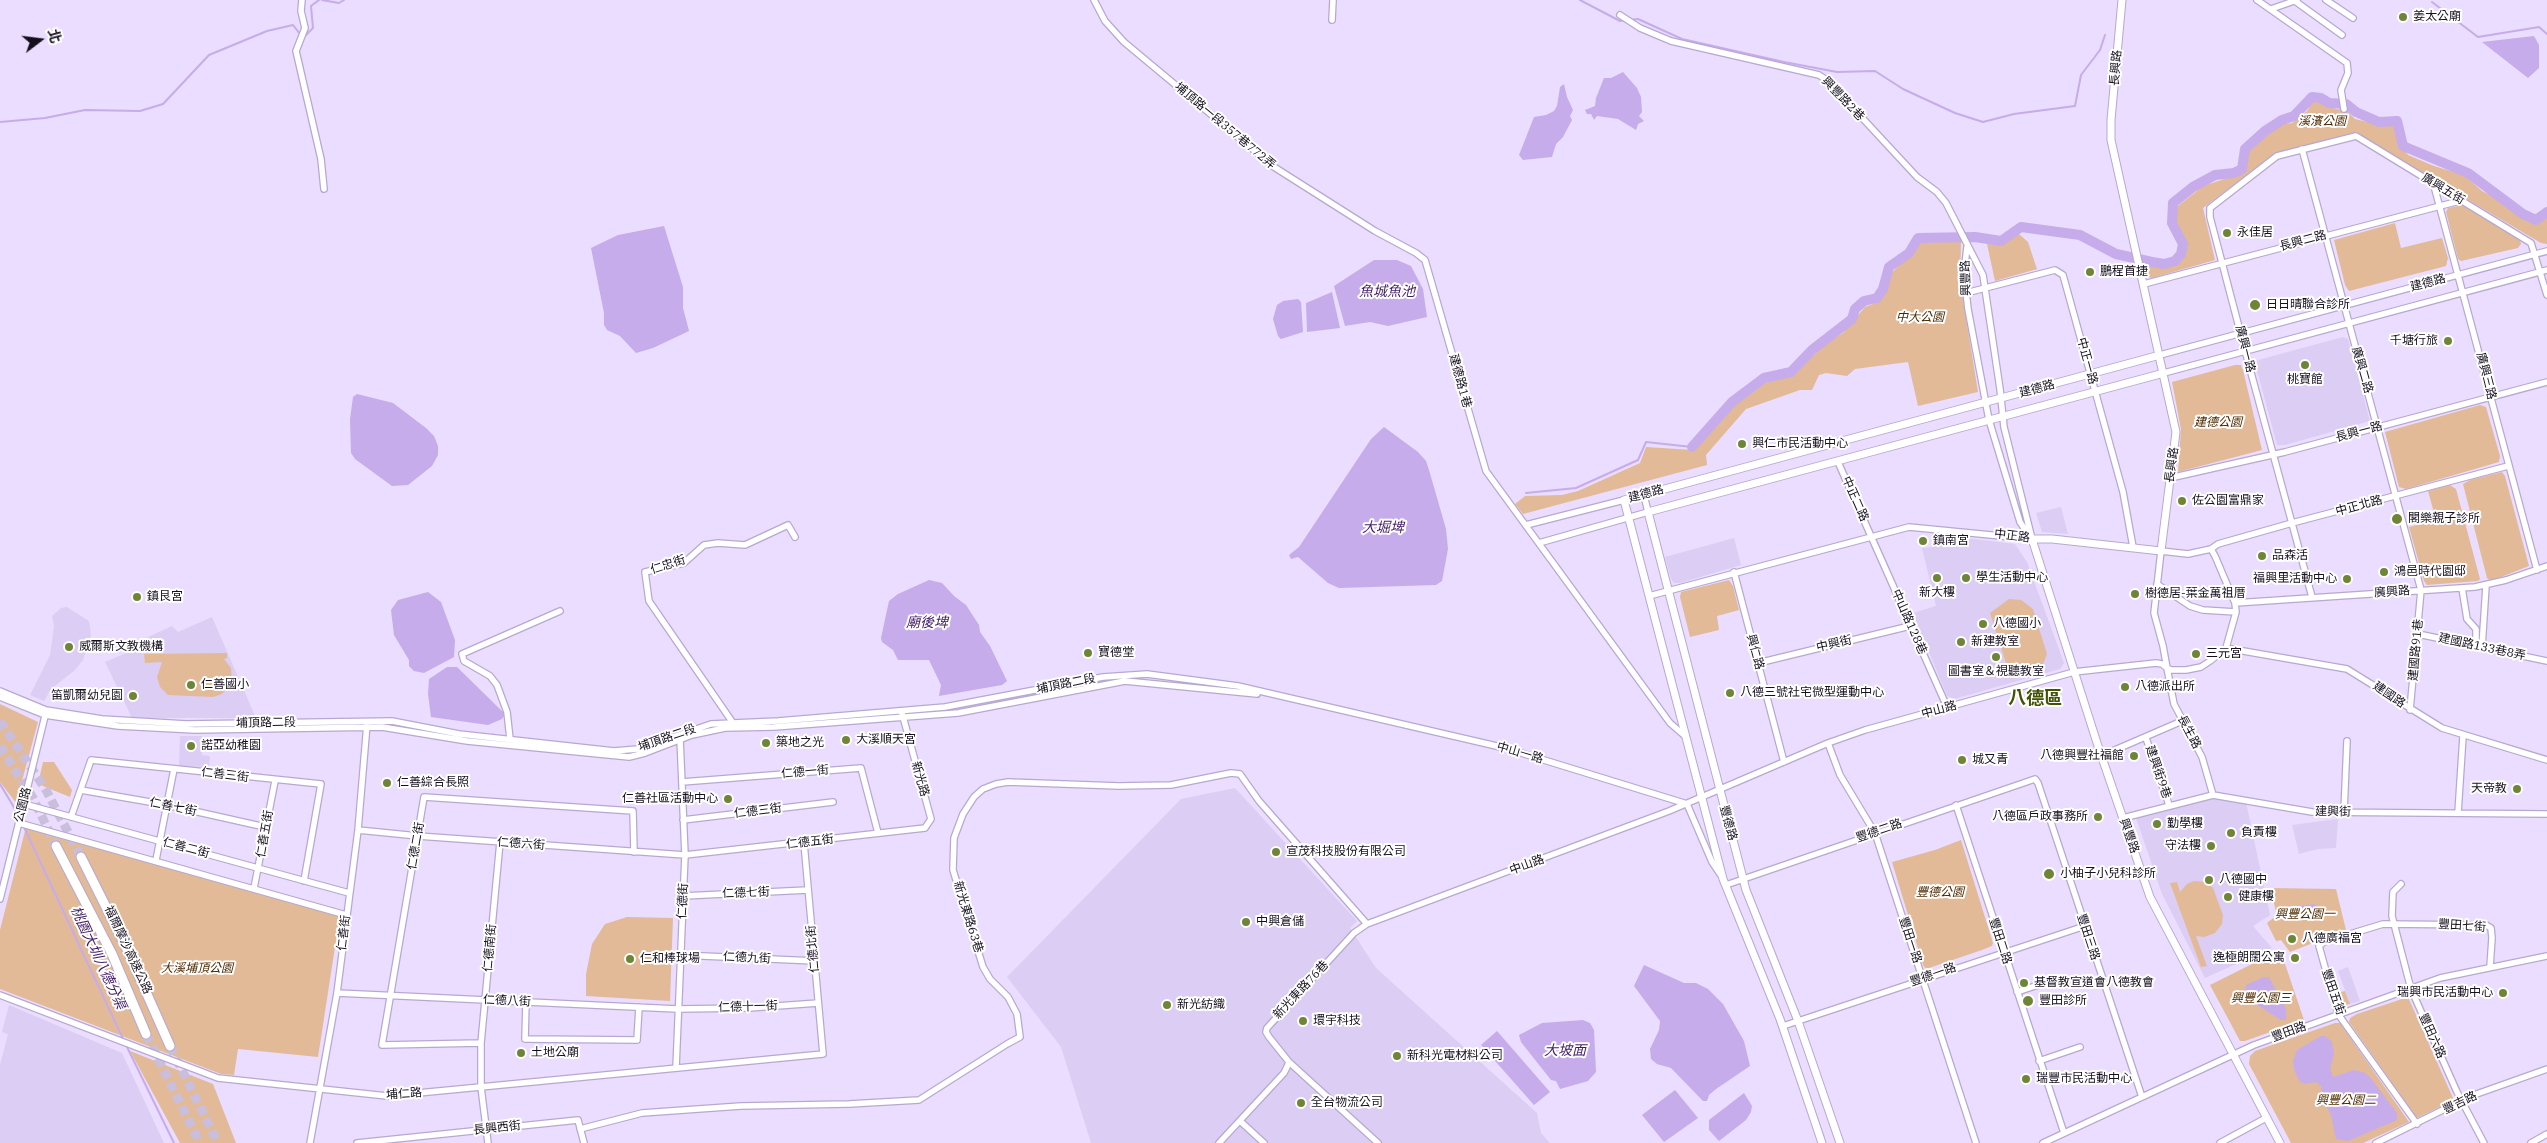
<!DOCTYPE html>
<html>
<head>
<meta charset="utf-8">
<style>
  body { margin:0 }
  #map { position:relative; width:2547px; height:1143px; overflow:hidden; background:#eaddff; font-family:"IBM Plex Serif","Noto Sans TC",serif }
  canvas { display:block }
  .north { position:absolute; left:15px; top:15px; width:50px; height:50px; -webkit-text-stroke:4px #fff; paint-order:stroke; rotate:75deg; font-size:14px; font-weight:700; line-height:20px; text-align:center; color:#160f1e }
  .north::after { content:''; display:block; margin:auto; width:18px; height:22px; background:#160f1e; clip-path:polygon(50% 0,100% 100%,50% 72%,0 100%) }
</style>
</head>
<body>
<div id="map">
<canvas width="2547" height="1143"></canvas>
<div class="north">北</div>
</div>
<script>
const c = document.querySelector('canvas').getContext('2d');
c.lineJoin = 'round';
function paint(path, color) { c.fillStyle = color; c.fill(path, 'evenodd'); }
const toPath = rows => new Path2D(rows.map(r => 'M' + r).join(''));
function stroke(path, color, width, dash) { c.strokeStyle = color; c.lineWidth = width; c.lineCap = dash ? 'butt' : 'round'; c.setLineDash(dash || []); c.stroke(path); }
function label(font, color, halo, rows, align = 'center') {
  c.font = font + ' "IBM Plex Serif","Noto Sans TC",serif'; c.lineWidth = 4; c.setLineDash([]); c.textBaseline = 'middle'; c.strokeStyle = halo; c.fillStyle = color; for (const [text, x, y, turn = 0] of rows) {
    c.save(); c.translate(x, y); c.rotate((+turn || 0) * Math.PI / 180); c.textAlign = isNaN(turn) ? turn : align; if (halo) c.strokeText(text, 0, 0); c.fillText(text, 0, 0); c.restore();
  }
}
const built = toPath([
  [2343,337,2348,339,2370,421,2285,445,2277,445,2255,363,2258,360],
  [2061,507,2068,534,2042,532,2036,513],
  [1932,534,2015,544,2027,562,2064,663,2060,669,1954,699,1947,696,1913,613,1936,606,1922,548,1933,547],
  [1734,538,1741,565,1680,583,1674,583,1671,579,1665,557],
  [67,607,89,621,91,635,83,660,74,671,52,688,44,701,30,695,50,655,54,626,52,616,61,608],
  [212,617,256,718,132,718,105,662,147,644,146,638,172,626,178,632],
  [180,736,202,736,202,755,210,756,209,767,179,766],
  [1235,788,1357,921,1350,928,1376,968,1537,1113,1541,1133,1550,1143,1091,1143,1061,1047,1007,977,1181,799],
  [2215,797,2246,802,2270,915,2253,926,2272,948,2205,978,2162,894,2136,818],
  [2338,819,2336,848,2318,849,2299,854,2292,825],
  [2348,967,2360,1001,2350,1004,2338,971],
  [9,1005,122,1053,164,1143,0,1143,0,1065,8,1034,2,1032]
]);
const green = toPath([
  [2314,100,2336,109,2346,110,2355,119,2376,124,2393,122,2400,144,2408,155,2434,166,2464,175,2482,191,2513,207,2535,225,2547,217,2547,244,2541,243,2355,133,2276,153,2203,208,2215,260,2152,278,2148,277,2146,266,2165,267,2182,261,2185,242,2174,219,2178,206,2203,186,2243,173,2246,167,2245,158,2251,148,2277,125,2292,123,2307,111],
  [2463,205,2520,239,2521,244,2518,248,2461,261,2458,259,2446,212,2448,208],
  [2395,223,2401,248,2442,238,2448,258,2446,266,2349,291,2345,285,2334,240],
  [2019,234,2028,242,2037,269,1995,281,1987,244,2001,245],
  [1920,239,1961,242,1960,280,1978,392,1918,406,1908,362,1855,369,1847,376,1826,373,1819,375,1812,390,1800,390,1746,409,1706,455,1707,465,1523,514,1515,504,1525,496,1562,495,1578,491,1640,463,1646,447,1693,450,1734,406,1765,383,1791,376,1828,342,1843,333,1865,307,1876,303,1886,288,1889,275,1914,252],
  [2235,365,2241,365,2243,370,2262,450,2178,472,2181,429,2172,382],
  [2480,405,2486,407,2500,456,2499,462,2406,489,2399,487,2385,432],
  [2502,472,2505,476,2529,566,2491,581,2487,578,2463,484,2470,480],
  [2450,485,2456,489,2480,579,2478,581,2427,585,2424,581,2409,527,2436,520,2428,491],
  [1729,580,1733,586,1739,610,1717,616,1719,630,1690,637,1680,597,1681,592],
  [2009,599,2021,600,2033,609,2047,654,2042,667,2035,674,2022,675,2015,672,2016,677,2011,679,1990,613],
  [227,653,227,658,224,659,231,668,232,683,222,694,213,697,168,695,160,687,157,677,162,662,145,663,144,654],
  [0,704,38,722,16,803,0,782],
  [43,762,54,762,72,790,70,797,38,784],
  [26,827,340,915,318,1057,238,1049,234,1075,221,1074,0,989,0,930],
  [1961,840,1993,943,1992,946,1982,950,1926,969,1923,965,1892,862,1935,850],
  [2194,881,2206,882,2213,888,2223,915,2222,924,2215,933,2204,937,2196,936,2207,966,2201,967,2170,883,2177,882,2180,892,2187,884],
  [2270,888,2336,889,2346,930,2290,952,2281,940,2276,941,2267,923,2277,915],
  [627,917,673,918,670,1001,586,996,586,974,592,944,605,924],
  [2281,952,2304,1020,2245,1041,2240,1041,2210,985,2274,953],
  [2345,991,2350,1004,2342,1006,2336,993],
  [2408,997,2453,1098,2452,1101,2417,1118,2349,1022,2350,1018,2357,1014],
  [2335,1023,2340,1023,2409,1122,2363,1143,2291,1143,2249,1064,2250,1056,2255,1051],
  [130,1051,213,1084,236,1143,180,1143]
]);
const water = toPath([
  [2534,36,2539,45,2539,68,2528,78,2482,42],
  [1623,72,1637,88,1641,97,1642,112,1639,116,1644,121,1638,124,1636,130,1618,119,1597,116,1594,120,1591,114,1587,114,1585,110,1595,106,1596,98,1604,78,1611,78],
  [1564,84,1567,97,1573,110,1570,116,1572,120,1563,137,1556,144,1552,157,1523,160,1519,155,1534,117,1546,115,1554,111,1557,106,1560,87],
  [664,226,683,287,683,308,689,331,653,348,636,353,620,336,607,330,604,325,604,313,591,248,618,235],
  [1374,260,1397,260,1411,266,1423,289,1427,317,1388,326,1370,322,1345,326,1334,286],
  [1332,292,1340,328,1307,332,1306,303],
  [1298,299,1301,302,1303,332,1281,339,1278,336,1273,319,1277,305,1283,301],
  [357,394,393,403,426,428,434,436,438,446,438,455,432,466,408,485,392,486,355,459,351,453,350,419,353,397],
  [1384,427,1418,452,1426,461,1429,470,1446,529,1448,549,1442,581,1436,585,1339,588,1328,583,1298,557,1291,559,1289,555,1299,547,1371,439],
  [929,580,942,583,954,596,966,605,979,625,980,632,990,646,1007,681,1002,685,939,696,941,685,929,660,898,660,893,650,882,642,881,638,889,601,898,594],
  [428,592,441,602,455,640,454,657,424,673,414,671,409,666,409,660,394,635,391,610,398,600],
  [447,667,457,667,505,714,502,719,488,725,431,717,428,694,429,679],
  [2314,904,2319,908,2319,915,2306,912,2300,906],
  [1644,965,1684,983,1696,983,1708,989,1723,1004,1744,1041,1750,1066,1716,1089,1709,1095,1707,1101,1703,1101,1671,1068,1657,1064,1651,1059,1650,1049,1659,1030,1660,1021,1634,986],
  [2264,977,2269,977,2286,1009,2286,1020,2281,1020,2248,999,2245,994,2246,985],
  [1583,1020,1590,1023,1594,1030,1596,1072,1588,1081,1560,1089,1556,1081,1551,1080,1521,1042,1519,1035,1542,1023],
  [1497,1031,1550,1092,1534,1105,1481,1045],
  [2321,1036,2325,1036,2332,1042,2334,1054,2330,1068,2333,1077,2354,1070,2363,1072,2369,1076,2397,1113,2397,1120,2348,1141,2336,1139,2331,1115,2323,1100,2321,1086,2316,1082,2306,1084,2300,1082,2294,1070,2293,1061,2297,1050],
  [1675,1090,1698,1118,1664,1142,1642,1115],
  [1744,1093,1752,1106,1751,1112,1746,1120,1719,1141,1709,1130,1709,1120]
]);
const stream = toPath([
  [322,0,339,3,344,0],
  [1580,0,1620,21,1625,20],
  [2432,2,2478,37,2539,27,2547,34],
  [1630,20,1638,19,1682,39,1784,62,1837,72,1875,71,1903,89,1955,113,1983,122,2014,114,2075,106,2081,75,2100,50,2105,35],
  [304,37,313,28,311,6,319,0],
  [0,122,45,118,85,110,140,111,163,104,209,55,267,31,293,25,300,34],
  [1526,493,1576,488,1638,460,1646,442,1692,447],
  [0,784,18,814],
  [23,825,124,1041],
  [126,1045,174,1143]
]);
const river = toPath([
  [1692,447,1732,402,1764,378,1791,372,1812,350,1852,319,1855,309,1864,301,1877,298,1883,289,1889,267,1909,253,1918,238,1975,237,2001,241,2021,227,2080,235,2116,254,2152,262,2164,264,2175,261,2181,254,2183,244,2172,223,2173,203,2193,187,2215,175,2234,173,2242,169,2245,149,2265,131,2282,120,2294,116,2312,97,2321,98,2329,103,2346,104,2356,112,2379,122,2397,121,2403,146,2468,173,2523,214,2536,220,2547,212]
]);
const highwayTunnel = toPath([
  [0,721,46,790,81,857],
  [0,746,33,798,56,846],
  [146,1034,200,1143],
  [170,1046,218,1143]
]);
const minor = toPath([
  [302,0,301,11,305,28,296,51,321,159,324,189],
  [1094,0,1105,21,1124,42,1274,167,1375,231,1416,253,1425,260,1486,471,1670,723,1685,736],
  [2257,0,2347,63,2348,73,2341,90,2344,109],
  [2326,0,2353,18],
  [2295,1,2342,35],
  [2271,9,2297,0],
  [1620,15,1640,28,1671,41,1819,75,1828,81,1917,177,1937,192,1946,203,1983,275,2000,389,2004,427,2032,539],
  [1332,20,1333,0],
  [2302,149,2421,590,2410,710],
  [2433,182,2537,570],
  [1967,247,1964,273,1968,309,1989,420,2020,522,2030,537],
  [2144,284,2463,200],
  [1966,293,2055,270,2063,275,2123,492,2133,547],
  [2160,355,2547,251],
  [2164,373,2547,270],
  [1838,462,1947,707],
  [2170,478,2285,452,2547,382],
  [1526,525,1624,500],
  [1539,543,1648,512,1644,495],
  [2211,549,2218,544,2292,523,2508,466],
  [1734,572,1784,762],
  [2157,584,2190,606,2203,610,2236,612],
  [2462,588,2467,619,2476,629,2476,645],
  [1649,596,1909,527,2032,539],
  [2312,597,2250,369,2210,217,2210,208,2277,156,2356,136,2531,243,2547,295],
  [2235,603,2475,587,2506,580,2547,566],
  [2418,634,2547,661],
  [2482,647,2486,586],
  [2226,648,2347,669,2442,728,2547,760],
  [1758,663,1910,626],
  [0,691,46,710,102,719,186,724,392,721,459,734,614,751,638,749,711,724,778,721,945,707,1103,677,1147,674,1238,686,1505,748,1687,804],
  [0,697,45,715,118,726,195,730,382,727,467,741,629,757,645,753,692,735,725,728,774,727,958,713,1125,681,1257,694],
  [733,723,649,601,645,572,684,563,704,545,718,543,745,545,788,525,795,537],
  [2146,738,2169,805],
  [510,739,507,712,497,685,490,676,464,661,462,654,560,611],
  [1828,743,1840,775,1875,833,1976,1143],
  [2101,756,2182,721],
  [682,782,861,768,878,833],
  [81,790,167,805,265,827],
  [24,804,349,893],
  [1687,804,1712,862,1720,874],
  [1956,805,2064,1133],
  [2344,812,2347,741],
  [2458,813,2463,736],
  [71,817,91,760,321,784,304,881],
  [2123,818,2213,795,2312,812,2547,814],
  [683,820,833,802],
  [19,823,346,915],
  [358,830,418,836,685,855,925,828,931,819,902,713],
  [156,860,174,769],
  [2401,884,2393,892,2392,916,2411,989,2457,1092,2484,1143],
  [1726,885,2035,779,2038,783,2142,1097],
  [254,888,275,781],
  [683,896,808,890],
  [0,899,46,712],
  [680,955,815,961],
  [2017,992,2053,980],
  [337,993,677,1009,749,1008,818,1003],
  [0,995,218,1078,387,1096,823,1054,804,843],
  [526,1002,525,1039,637,1040,639,1007],
  [1783,1026,2085,926],
  [481,1043,382,1045,424,797,633,811,634,852],
  [2039,1061,2080,1047],
  [1289,1062,1378,1143],
  [676,1068,685,855,680,738],
  [1240,1121,1264,1143],
  [2417,1124,2338,1014,2319,946,2324,942,2383,924,2486,925,2491,928,2492,938,2490,967],
  [580,1129,642,1113,741,1106,849,1104,919,1100,1007,1044,1020,1037,1017,1014,1008,997,990,979,983,967,953,870,954,838,963,814,974,797,983,789,996,784,1008,782,1119,786,1171,785,1231,773,1240,774,1259,801,1367,924],
  [310,1143,337,993,358,830,367,724],
  [357,1143,578,1120,584,1143],
  [488,1143,481,1087,481,1043,500,842],
  [1219,1143,1284,1073,1287,1067,1289,1062,1269,1037,1266,1032,1267,1028,1354,933,1367,924,1669,811,1828,743,1865,730,2074,672,2156,663,2162,664,2167,668,2171,670,2186,670,2201,667,2210,661,2226,648,2236,612,2235,603,2215,556,2211,549,2188,554,2161,551,2154,613,2163,646,2167,668,2174,704,2202,757,2213,795],
  [2043,1143,2254,1045,2440,978,2547,956],
  [2220,1143,2266,1118],
  [2376,1143,2471,1096,2547,1069],
  [2531,1143,2547,1134]
]);
const major = toPath([
  [2122,0,2111,120,2111,140,2176,432,2161,551,2052,539,2032,539,2098,746,2150,897,2280,1143],
  [1822,1143,1780,1019,1723,879,1624,500,2160,355],
  [1840,1143,1798,1021,1746,890,1648,512,2164,373]
]);
const highway = toPath([
  [56,846,112,954,146,1034],
  [81,857,127,949,170,1046]
]);
const markers = [
  [2403,17,5,"#6e8436"],
  [2227,233,5,"#6e8436"],
  [2090,272,5,"#6e8436"],
  [2255,305,6,"#6e8436"],
  [2448,341,5,"#6e8436"],
  [2305,365,5,"#6e8436"],
  [1742,444,5,"#6e8436"],
  [2182,501,5,"#6e8436"],
  [2397,519,6,"#6e8436"],
  [1923,541,5,"#6e8436"],
  [2262,556,5,"#6e8436"],
  [2384,572,5,"#6e8436"],
  [1937,578,5,"#6e8436"],
  [1966,578,5,"#6e8436"],
  [2347,579,5,"#6e8436"],
  [2135,594,5,"#6e8436"],
  [137,597,5,"#6e8436"],
  [1983,624,5,"#6e8436"],
  [1961,642,5,"#6e8436"],
  [69,647,5,"#6e8436"],
  [1088,653,5,"#6e8436"],
  [2196,654,5,"#6e8436"],
  [1996,657,5,"#6e8436"],
  [191,685,5,"#6e8436"],
  [2125,687,5,"#6e8436"],
  [1730,693,5,"#6e8436"],
  [133,696,5,"#6e8436"],
  [846,740,5,"#6e8436"],
  [766,743,5,"#6e8436"],
  [191,746,5,"#6e8436"],
  [2134,756,5,"#6e8436"],
  [1962,760,5,"#6e8436"],
  [387,783,5,"#6e8436"],
  [2517,789,5,"#6e8436"],
  [728,799,5,"#6e8436"],
  [2098,817,5,"#6e8436"],
  [2157,824,5,"#6e8436"],
  [2231,833,5,"#6e8436"],
  [2211,846,5,"#6e8436"],
  [1276,852,5,"#6e8436"],
  [2049,874,6,"#6e8436"],
  [2209,880,5,"#6e8436"],
  [2228,897,5,"#6e8436"],
  [1246,922,5,"#6e8436"],
  [2292,939,5,"#6e8436"],
  [2295,958,5,"#6e8436"],
  [630,959,5,"#6e8436"],
  [2024,983,5,"#6e8436"],
  [2503,993,5,"#6e8436"],
  [2028,1001,6,"#6e8436"],
  [1167,1005,5,"#6e8436"],
  [1303,1021,5,"#6e8436"],
  [521,1053,5,"#6e8436"],
  [1397,1056,5,"#6e8436"],
  [2026,1079,5,"#6e8436"],
  [1301,1103,5,"#6e8436"]
];
const poiNames = [
  ["姜太公廟",2413,17],
  ["永佳居",2237,233],
  ["鵬程首捷",2100,272],
  ["日日晴聯合診所",2266,305],
  ["千塘行旅",2438,341,"right"],
  ["桃寶館",2305,380,"center"],
  ["興仁市民活動中心",1752,444],
  ["佐公園富鼎家",2192,501],
  ["閣樂親子診所",2408,519],
  ["鎮南宮",1933,541],
  ["品森活",2272,556],
  ["鴻邑時代園邸",2394,572],
  ["學生活動中心",1976,578],
  ["福興里活動中心",2337,579,"right"],
  ["新大樓",1937,593,"center"],
  ["樹德居-葉金萬祖厝",2145,594],
  ["鎮艮宮",147,597],
  ["八德國小",1993,624],
  ["新建教室",1971,642],
  ["威爾斯文教機構",79,647],
  ["寶德堂",1098,653],
  ["三元宮",2206,654],
  ["圖書室＆視聽教室",1996,672,"center"],
  ["仁善國小",201,685],
  ["八德派出所",2135,687],
  ["八德三號社宅微型運動中心",1740,693],
  ["笛凱爾幼兒園",123,696,"right"],
  ["大溪順天宮",856,740],
  ["築地之光",776,743],
  ["諾亞幼稚園",201,746],
  ["八德興豐社福館",2124,756,"right"],
  ["城又青",1972,760],
  ["仁善綜合長照",397,783],
  ["天帝教",2507,789,"right"],
  ["仁善社區活動中心",718,799,"right"],
  ["八德區戶政事務所",2088,817,"right"],
  ["勤學樓",2167,824],
  ["負責樓",2241,833],
  ["守法樓",2201,846,"right"],
  ["宣茂科技股份有限公司",1286,852],
  ["小柚子小兒科診所",2060,874],
  ["八德國中",2219,880],
  ["健康樓",2238,897],
  ["中興倉儲",1256,922],
  ["八德廣福宮",2302,939],
  ["逸極朗闊公寓",2285,958,"right"],
  ["仁和棒球場",640,959],
  ["基督教宣道會八德教會",2034,983],
  ["瑞興市民活動中心",2493,993,"right"],
  ["豐田診所",2039,1001],
  ["新光紡織",1177,1005],
  ["環宇科技",1313,1021],
  ["土地公廟",531,1053],
  ["新科光電材料公司",1407,1056],
  ["瑞豐市民活動中心",2036,1079],
  ["全台物流公司",1311,1103]
];
const streetNames = [
  ["長興路",2116,68,-85],
  ["興豐路2巷",1843,99,46],
  ["埔頂路一段357巷772弄",1225,126,40],
  ["廣興五街",2443,189,31],
  ["長興二路",2303,241,-15],
  ["興豐路",1966,278,-92],
  ["建德路",2428,283,-15],
  ["廣興一路",2245,349,76],
  ["中正一路",2087,361,75],
  ["廣興二路",2362,370,74],
  ["廣興三路",2486,376,76],
  ["建德路1巷",1460,381,75],
  ["建德路",2037,389,-15],
  ["長興一路",2359,432,-15],
  ["長興路",2172,465,-82],
  ["建德路",1646,494,-15],
  ["中正二路",1855,499,66],
  ["中正北路",2359,506,-15],
  ["中正路",2012,536,7],
  ["仁忠街",668,565,-18],
  ["廣興路",2392,592,-4],
  ["中山路128巷",1909,622,66],
  ["中興街",1834,644,-13],
  ["建國路133巷8弄",2482,647,12],
  ["建國路91巷",2416,650,-85],
  ["興仁路",1755,652,75],
  ["埔頂路二段",1066,684,-11],
  ["建國路",2389,695,34],
  ["中山路",1939,710,-15],
  ["埔頂路二段",266,723,-1],
  ["長生路",2189,732,62],
  ["埔頂路二段",667,738,-19],
  ["中山一路",1520,753,16],
  ["仁德一街",805,772,-5],
  ["建興街9巷",2158,772,71],
  ["仁善三街",225,775,7],
  ["新光路",920,779,74],
  ["公園路",23,805,-76],
  ["仁善七街",173,807,12],
  ["仁德三街",758,811,-7],
  ["建興街",2333,812,1],
  ["豐德路",1728,823,75],
  ["豐德二路",1879,831,-19],
  ["仁善五街",265,834,-80],
  ["興豐路",2129,836,71],
  ["仁德五街",810,842,-7],
  ["仁德六街",521,844,4],
  ["仁德二街",416,846,-80],
  ["仁善二街",186,848,15],
  ["中山路",1527,865,-20],
  ["仁德七街",746,893,-2],
  ["仁德街",683,901,-87],
  ["新光東路63巷",968,917,73],
  ["豐田七街",2462,926,4],
  ["仁善街",344,933,-83],
  ["豐田三路",2088,937,72],
  ["豐田一路",1910,940,72],
  ["豐田二路",2000,941,72],
  ["仁德南街",490,948,-85],
  ["仁德北街",813,949,-95],
  ["福爾摩沙高速公路",128,950,65],
  ["仁德九街",747,958,3],
  ["豐德一路",1933,975,-19],
  ["新光東路76巷",1301,990,-47],
  ["豐田五街",2333,992,71],
  ["仁德八街",507,1001,3],
  ["仁德十一街",748,1007,-2],
  ["豐田路",2289,1032,-20],
  ["豐田六路",2432,1036,66],
  ["埔仁路",404,1094,-4],
  ["豐吉路",2460,1103,-26],
  ["長興西街",497,1128,-6]
];
const parkNames = [
  ["溪濱公園",2322,122],
  ["中大公園",1920,318],
  ["建德公園",2218,423],
  ["豐德公園",1940,893],
  ["興豐公園一",2305,915],
  ["大溪埔頂公園",197,969],
  ["興豐公園三",2261,999],
  ["興豐公園二",2346,1101]
];
const waterNames = [
  ["魚城魚池",1387,292],
  ["大堀埤",1383,528],
  ["廟後埤",927,623],
  ["桃園大圳八德分渠",98,958,65],
  ["大坡面",1565,1051]
];
const districtNames = [
  ["八德區",2035,699]
];
paint(built, '#dccdf4');
paint(green, '#e2ba97');
paint(water, '#c6aceb');
stroke(stream, '#c6aceb', 2);
stroke(river, '#c6aceb', 10);
stroke(highwayTunnel, '#cabedd', 9, [9, 4.5]);
stroke(minor, '#b8a8d1', 8);
stroke(major, '#b8a8d1', 9);
stroke(highway, '#b8a8d1', 11);
stroke(minor, '#fff', 5.5);
stroke(major, '#fff', 7);
stroke(highway, '#fff', 9);
for (const [x, y, r, color] of markers) { const dot = new Path2D(); dot.arc(x, y, r, 0, 2 * Math.PI); c.fillStyle = color; c.fill(dot); stroke(dot, '#fff', 2); }
label('12px', '#160f1e', '#fff', poiNames, 'left');
label('12px', '#160f1e', '#fff', streetNames);
label('italic 12px', '#4e2a00', '#fff', parkNames);
label('italic 14px', '#411c65', '#fff', waterNames);
label('bold 18px', '#405302', '#fff', districtNames);
</script>
</body>
</html>
